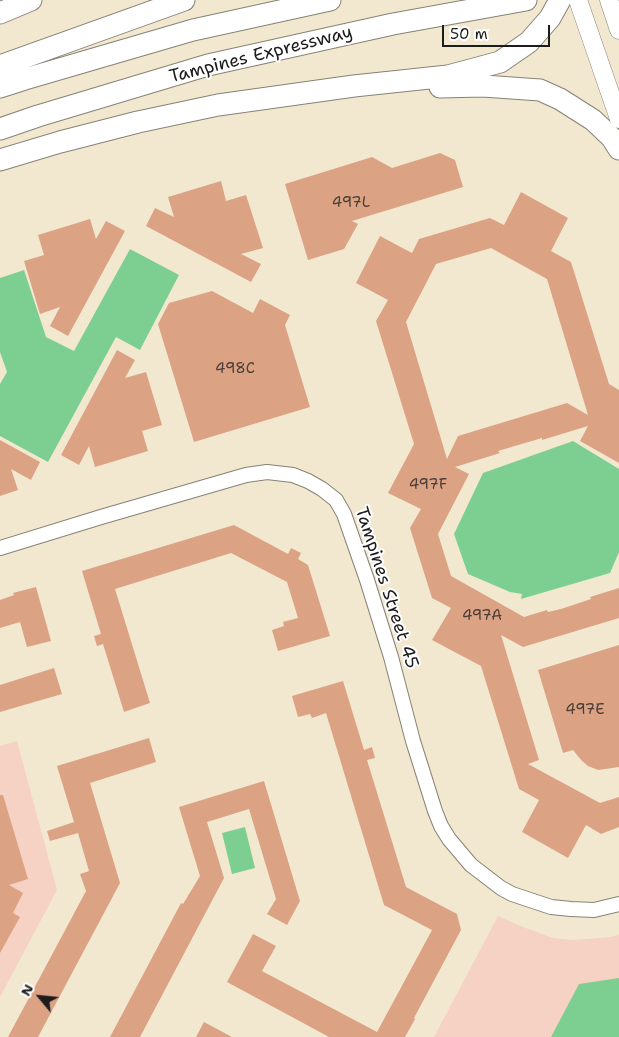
<!DOCTYPE html>
<html>
<head>
<meta charset="utf-8">
<style>
  body { margin:0 }
  #map { position:relative; width:619px; height:1037px; overflow:hidden; background:#f2e8d0; font-family:"Shantell Sans",sans-serif }
  canvas { display:block }
  .north { position:absolute; left:15px; top:972px; width:50px; height:50px; -webkit-text-stroke:4px #fff; paint-order:stroke; rotate:298deg; font-size:14px; font-weight:700; line-height:20px; text-align:center; color:#1c1c1c }
  .north::after { content:''; display:block; margin:auto; width:18px; height:22px; background:#1c1c1c; clip-path:polygon(50% 0,100% 100%,50% 72%,0 100%) }
  .scale { position:absolute; left:442px; top:25px; width:108px; height:22px; box-sizing:border-box; border:2px solid #1c1c1c; border-top:0; padding-left:6px; font-size:15px; line-height:18px; white-space:nowrap; color:#1c1c1c; -webkit-text-stroke:4px #fff; paint-order:stroke }
</style>
</head>
<body>
<div id="map">
<canvas width="619" height="1037"></canvas>
<div class="north">N</div>
<div class="scale">50 m</div>
</div>
<script>
const c = document.querySelector('canvas').getContext('2d');
c.lineJoin = 'round';
function paint(path, color) { c.fillStyle = color; c.fill(path, 'evenodd'); }
const toPath = rows => new Path2D(rows.map(r => 'M' + r).join(''));
function stroke(path, color, width, dash) { c.strokeStyle = color; c.lineWidth = width; c.lineCap = dash ? 'butt' : 'round'; c.setLineDash(dash || []); c.stroke(path); }
function label(font, color, halo, rows, align = 'center') {
  c.font = font + ' "Shantell Sans",sans-serif'; c.lineWidth = 4; c.setLineDash([]); c.textBaseline = 'middle'; c.strokeStyle = halo; c.fillStyle = color; for (const [text, x, y, turn = 0] of rows) {
    c.save(); c.translate(x, y); c.rotate((+turn || 0) * Math.PI / 180); c.textAlign = isNaN(turn) ? turn : align; if (halo) c.strokeText(text, 0, 0); c.fillText(text, 0, 0); c.restore();
  }
}
const built = toPath([
  [17,741,57,890,0,997,0,746],
  [498,916,523,927,553,938,573,940,612,937,619,934,619,1037,434,1037]
]);
const green = toPath([
  [130,249,179,275,140,350,116,337,48,462,0,436,0,384,7,372,0,352,0,278,24,270,46,337,74,351],
  [573,441,619,469,619,552,610,573,521,599,522,594,510,592,468,574,454,534,483,473],
  [245,827,255,868,232,874,222,833],
  [619,978,619,1037,551,1037,579,984]
]);
const building = toPath([
  [440,153,455,160,463,187,352,221,358,224,344,249,308,260,285,184,372,157,392,168],
  [221,181,226,201,246,195,263,248,241,254,261,264,251,282,146,226,155,208,174,217,168,197],
  [521,192,568,218,551,251,571,262,609,384,619,390,619,463,580,441,588,426,542,440,542,438,498,451,500,453,455,467,469,474,438,534,451,576,524,617,547,610,548,612,561,609,591,599,590,597,619,588,619,618,523,647,501,635,539,760,528,764,600,803,619,797,619,827,601,834,586,825,568,858,522,832,539,800,519,789,481,666,432,640,451,608,432,598,410,528,421,509,388,493,414,444,376,321,388,300,356,283,380,236,412,253,419,239,490,218,504,225],
  [491,248,547,279,588,415,567,403,458,436,447,459,406,322,436,264],
  [90,219,96,239,106,221,125,231,68,336,50,326,60,307,40,314,24,261,44,255,38,235],
  [212,291,253,313,260,299,290,315,285,325,310,407,194,442,158,324,169,303],
  [117,350,135,360,125,378,146,372,162,425,142,431,148,451,95,467,89,446,79,465,61,455],
  [0,440,40,462,31,480,11,469,18,490,0,496],
  [234,525,288,554,291,548,301,553,298,559,308,565,330,636,278,651,272,630,284,626,283,622,298,618,287,582,231,553,115,589,150,703,124,712,103,644,97,646,94,636,101,634,82,571],
  [36,587,51,641,27,647,20,622,0,628,0,600,14,595,13,593],
  [619,645,619,767,598,770,588,766,582,761,573,750,563,753,538,670],
  [54,668,62,694,0,712,0,685],
  [343,681,364,750,372,747,375,758,367,760,406,887,457,914,461,930,414,1018,415,1019,405,1037,329,1037,227,982,253,934,276,946,262,971,377,1032,432,930,384,905,326,713,312,718,310,714,298,717,292,696],
  [149,738,156,762,90,783,120,883,38,1037,8,1037,86,891,80,874,89,871,78,833,50,841,47,831,74,822,57,766],
  [264,781,300,901,287,925,267,914,276,899,249,809,207,822,224,878,140,1037,110,1037,181,903,183,904,200,876,179,807],
  [0,795,3,795,28,879,9,885,23,893,13,913,20,917,0,953],
  [204,1022,232,1037,196,1037]
]);
const minor = toPath([
  [0,548,101,517,246,475,267,472,293,475,308,481,322,489,336,500,344,514,367,580,391,657,413,741,435,811,441,826,449,839,471,865,501,888,512,894,551,907,571,909,594,910,619,904]
]);
const major = toPath([
  [578,0,619,119],
  [609,0,619,30]
]);
const highway = toPath([
  [0,13,31,0],
  [0,66,184,0],
  [0,87,25,79,193,30,330,0],
  [440,87,483,86,540,90,560,99,593,120,612,138,619,149],
  [0,129,38,116,208,65,393,24,526,0],
  [0,160,60,142,138,122,218,105,354,86,448,76,500,62,529,42,550,18,560,0]
]);
const numberNames = [
  ["497L",351,203],
  ["498C",235,369],
  ["497F",428,485],
  ["497A",482,616],
  ["497E",585,710]
];
const streetNames = [
  ["Tampines Expressway",261,55,-14],
  ["Tampines Street 45",386,588,72]
];
paint(built, '#f5d2c3');
paint(green, '#7dcf91');
paint(building, '#dca284');
stroke(minor, '#878276', 16);
stroke(major, '#878276', 19);
stroke(highway, '#878276', 23);
stroke(minor, '#fff', 14);
stroke(major, '#fff', 18);
stroke(highway, '#fff', 21);
label('15px', '#4c3e36', null, numberNames);
label('18px', '#1c1c1c', '#fff', streetNames);
</script>
</body>
</html>
